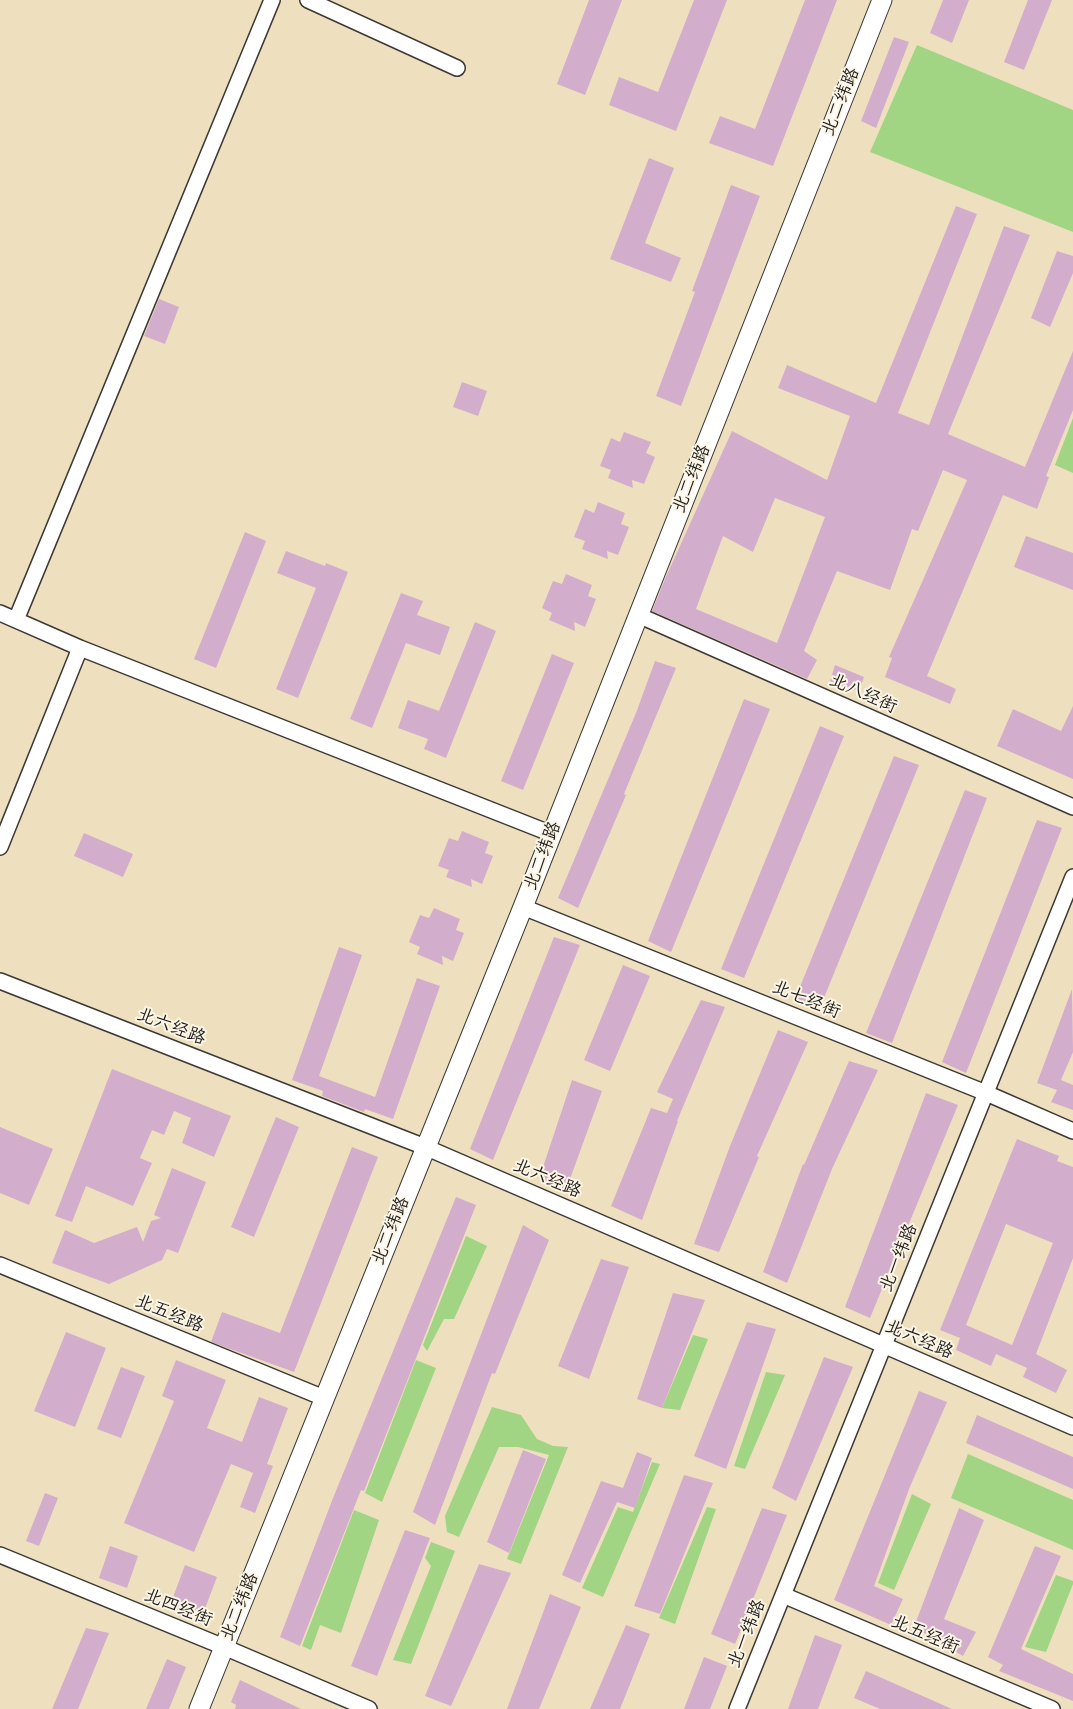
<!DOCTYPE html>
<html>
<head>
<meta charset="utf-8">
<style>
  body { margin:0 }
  canvas { display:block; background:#eee0be }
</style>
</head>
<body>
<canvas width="1073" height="1709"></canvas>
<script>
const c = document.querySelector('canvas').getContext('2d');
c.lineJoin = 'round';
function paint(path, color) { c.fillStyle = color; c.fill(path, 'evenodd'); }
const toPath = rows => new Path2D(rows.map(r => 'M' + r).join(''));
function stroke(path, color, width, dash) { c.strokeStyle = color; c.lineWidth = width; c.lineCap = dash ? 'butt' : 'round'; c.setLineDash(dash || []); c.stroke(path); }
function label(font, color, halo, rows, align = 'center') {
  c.font = font + ' Itim,"LXGW WenKai TC",sans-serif'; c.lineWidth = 4; c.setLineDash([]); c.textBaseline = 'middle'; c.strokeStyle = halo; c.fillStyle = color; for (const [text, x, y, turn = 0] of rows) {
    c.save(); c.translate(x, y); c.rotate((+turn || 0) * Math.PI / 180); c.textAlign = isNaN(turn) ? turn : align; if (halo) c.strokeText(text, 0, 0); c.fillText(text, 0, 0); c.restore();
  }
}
const green = toPath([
  [917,45,1073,110,1073,232,870,152],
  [1073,418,1073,473,1055,465],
  [466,1236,487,1246,454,1319,444,1319,427,1351,423,1345],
  [693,1335,708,1339,680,1410,662,1408],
  [416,1360,436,1368,382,1502,365,1493],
  [766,1372,785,1375,745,1469,734,1466],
  [492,1407,521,1415,537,1439,553,1446,568,1447,521,1564,507,1559,549,1455,518,1447,499,1447,459,1537,447,1532,445,1516],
  [968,1454,1073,1500,1073,1550,951,1498],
  [652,1462,660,1464,603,1597,582,1588,618,1507,633,1512],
  [912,1494,931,1504,894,1590,878,1583],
  [707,1507,716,1509,675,1624,659,1618],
  [354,1510,379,1520,341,1633,320,1625,311,1650,302,1646],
  [431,1542,455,1551,411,1664,393,1660,431,1566,425,1558],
  [1056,1575,1073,1581,1073,1584,1046,1652,1025,1647]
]);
const building = toPath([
  [589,0,622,0,585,95,557,84],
  [694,0,727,0,676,131,609,105,619,77,658,92],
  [805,0,837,0,773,166,709,143,720,116,755,129],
  [943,0,969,0,952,43,930,33],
  [1028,0,1052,0,1024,70,1004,62],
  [894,37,909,42,876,128,861,121],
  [649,158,674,168,645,243,681,258,671,282,610,259],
  [731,185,760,196,681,406,656,396,695,292,692,291],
  [956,206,977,214,898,413,929,425,1004,226,1030,235,948,434,1025,467,1073,351,1073,410,1046,476,1049,477,1037,509,1003,495,927,676,956,689,950,704,885,677,892,658,889,657,967,480,943,470,918,531,912,529,890,590,837,571,804,651,817,660,807,679,652,611,665,579,732,431,827,480,850,416,778,388,787,365,876,403],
  [775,498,825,517,777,643,696,609,723,536,753,552],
  [1057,251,1073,256,1073,273,1050,327,1031,318],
  [159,299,179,307,165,344,144,336],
  [462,382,487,391,478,416,453,407],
  [624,432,651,442,646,453,655,457,644,484,632,480,633,488,608,478,611,470,600,466,611,438,620,442],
  [598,502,625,513,621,524,629,527,618,555,607,551,608,559,582,549,585,541,574,537,585,509,594,513],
  [245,532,266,541,216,668,194,659],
  [1026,536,1073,553,1073,590,1014,567],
  [286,551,325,566,326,563,348,572,298,698,276,689,316,588,277,573],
  [566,574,592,585,588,596,596,599,585,627,574,622,575,631,549,620,552,613,542,608,553,581,562,584],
  [401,593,423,601,417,615,450,627,440,655,406,643,372,728,350,719],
  [475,622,496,631,446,758,424,749,428,739,398,728,408,700,439,711],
  [552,654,574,663,523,790,501,781],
  [655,661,676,668,654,721,624,794,626,795,578,908,558,898,636,713],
  [835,665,864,677,859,691,830,681],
  [744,699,770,709,671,952,648,941],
  [1073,706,1073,779,997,746,1013,709,1061,731],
  [820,726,844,736,744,978,721,969],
  [894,756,919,765,819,1010,795,999],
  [965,790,987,798,892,1043,866,1033],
  [1037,820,1062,828,966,1073,942,1062],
  [462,831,489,842,485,853,493,856,482,884,471,879,472,887,446,877,449,870,438,866,449,838,458,841],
  [84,833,133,854,123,877,74,856],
  [434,908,460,919,456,930,464,933,453,961,442,956,443,965,417,954,420,947,409,942,420,915,429,918],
  [554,937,580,945,493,1160,470,1149],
  [339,947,362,955,319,1076,375,1097,417,978,440,986,393,1119,365,1109,364,1112,322,1096,323,1091,292,1080],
  [623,965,650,976,610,1071,584,1060],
  [1072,989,1073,1052,1061,1080,1073,1085,1073,1110,1051,1102,1057,1090,1037,1083],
  [701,1000,725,1007,677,1121,678,1121,642,1220,611,1206,651,1108,667,1113,673,1099,657,1092],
  [778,1030,808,1042,757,1156,759,1157,719,1252,694,1244,730,1146],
  [849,1061,878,1070,832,1169,787,1283,763,1272,803,1164,804,1165],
  [112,1069,231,1116,214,1157,182,1143,191,1118,174,1111,164,1135,152,1130,140,1158,152,1163,133,1206,86,1186,72,1222,55,1216],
  [572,1080,602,1091,566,1190,539,1179],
  [926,1093,958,1105,870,1318,845,1307],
  [276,1117,299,1127,254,1237,231,1227],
  [0,1127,53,1149,29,1205,0,1193],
  [1017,1139,1059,1156,1057,1161,1073,1167,1073,1258,1036,1354,1067,1370,1056,1393,1023,1377,1027,1368,996,1354,991,1366,956,1350,960,1338,940,1330],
  [1006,1224,1053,1243,1012,1345,966,1325],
  [352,1147,378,1157,294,1372,211,1342,222,1312,280,1333],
  [172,1168,206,1182,178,1253,167,1249,162,1260,109,1284,52,1263,65,1230,94,1243,137,1227,143,1242,151,1221,161,1218,154,1215],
  [456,1197,476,1205,364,1491,361,1490,300,1646,280,1637,333,1498],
  [523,1225,549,1240,495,1374,492,1373,435,1525,413,1512],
  [601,1259,629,1267,589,1379,558,1366],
  [673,1293,705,1300,662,1408,637,1399],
  [747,1322,776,1329,726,1469,694,1456],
  [66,1332,106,1348,75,1427,34,1411],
  [824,1357,853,1367,796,1501,772,1488],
  [176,1360,226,1380,207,1428,242,1442,259,1397,288,1408,267,1464,273,1466,255,1513,240,1507,253,1473,231,1464,194,1552,124,1523,174,1401,162,1396],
  [121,1367,145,1376,121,1438,97,1429],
  [919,1391,947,1402,909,1489,874,1586,903,1599,891,1625,834,1600],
  [977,1415,1073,1457,1073,1489,966,1443],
  [523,1450,546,1459,509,1553,487,1542],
  [637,1452,652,1458,635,1508,617,1502,580,1583,562,1575,601,1481,623,1488],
  [684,1475,713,1483,660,1614,634,1606],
  [45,1493,58,1498,39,1546,26,1541],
  [762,1508,787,1515,735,1644,711,1634],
  [959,1508,984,1520,944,1619,976,1632,963,1656,914,1627],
  [405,1530,430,1538,377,1676,351,1666],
  [110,1546,138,1556,127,1588,99,1578],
  [1035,1546,1061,1556,1021,1649,1073,1674,1073,1701,999,1671,1003,1665,988,1657],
  [479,1564,511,1573,451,1706,425,1696],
  [185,1565,217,1577,201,1619,169,1608],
  [550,1594,581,1607,539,1709,507,1709],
  [626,1625,650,1634,620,1709,590,1709],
  [86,1628,109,1633,78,1709,52,1709],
  [815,1635,842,1645,818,1709,788,1709],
  [704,1657,727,1666,710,1709,684,1709],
  [167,1659,186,1667,169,1709,146,1709],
  [866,1671,952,1709,880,1709,854,1698],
  [240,1680,301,1709,235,1709,236,1705,231,1702]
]);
const minor = toPath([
  [308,0,457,68],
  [0,613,80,648],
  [638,615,1073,807],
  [16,620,272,0],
  [0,847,80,648,552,834],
  [523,907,986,1093,1073,1131],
  [0,981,425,1147,1073,1427],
  [0,1265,324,1398],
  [0,1555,224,1647,369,1709],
  [783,1595,1052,1709],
  [737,1709,1073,877]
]);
const tertiary = toPath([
  [199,1709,523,907,882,0]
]);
const streetNames = [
  ["北二纬路",841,102,-68],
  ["北二纬路",692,479,-68],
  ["北八经街",863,694,24],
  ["北二纬路",543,856,-69],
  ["北七经街",806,1000,22],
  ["北六经路",171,1027,21],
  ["北六经路",547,1179,23],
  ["北二纬路",391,1231,-68],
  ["北一纬路",899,1258,-68],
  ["北五经路",169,1314,22],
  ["北六经路",919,1340,23],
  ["北二纬路",240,1607,-68],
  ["北四经街",178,1608,22],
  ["北一纬路",747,1634,-68],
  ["北五经街",925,1635,23]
];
paint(green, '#a1d483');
paint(building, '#d3adcc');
stroke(minor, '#3c3934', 18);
stroke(tertiary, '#3c3934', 21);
stroke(minor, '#fff', 15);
stroke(tertiary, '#fff', 19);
label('18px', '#1c1c1c', '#fcf5e5', streetNames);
</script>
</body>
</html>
